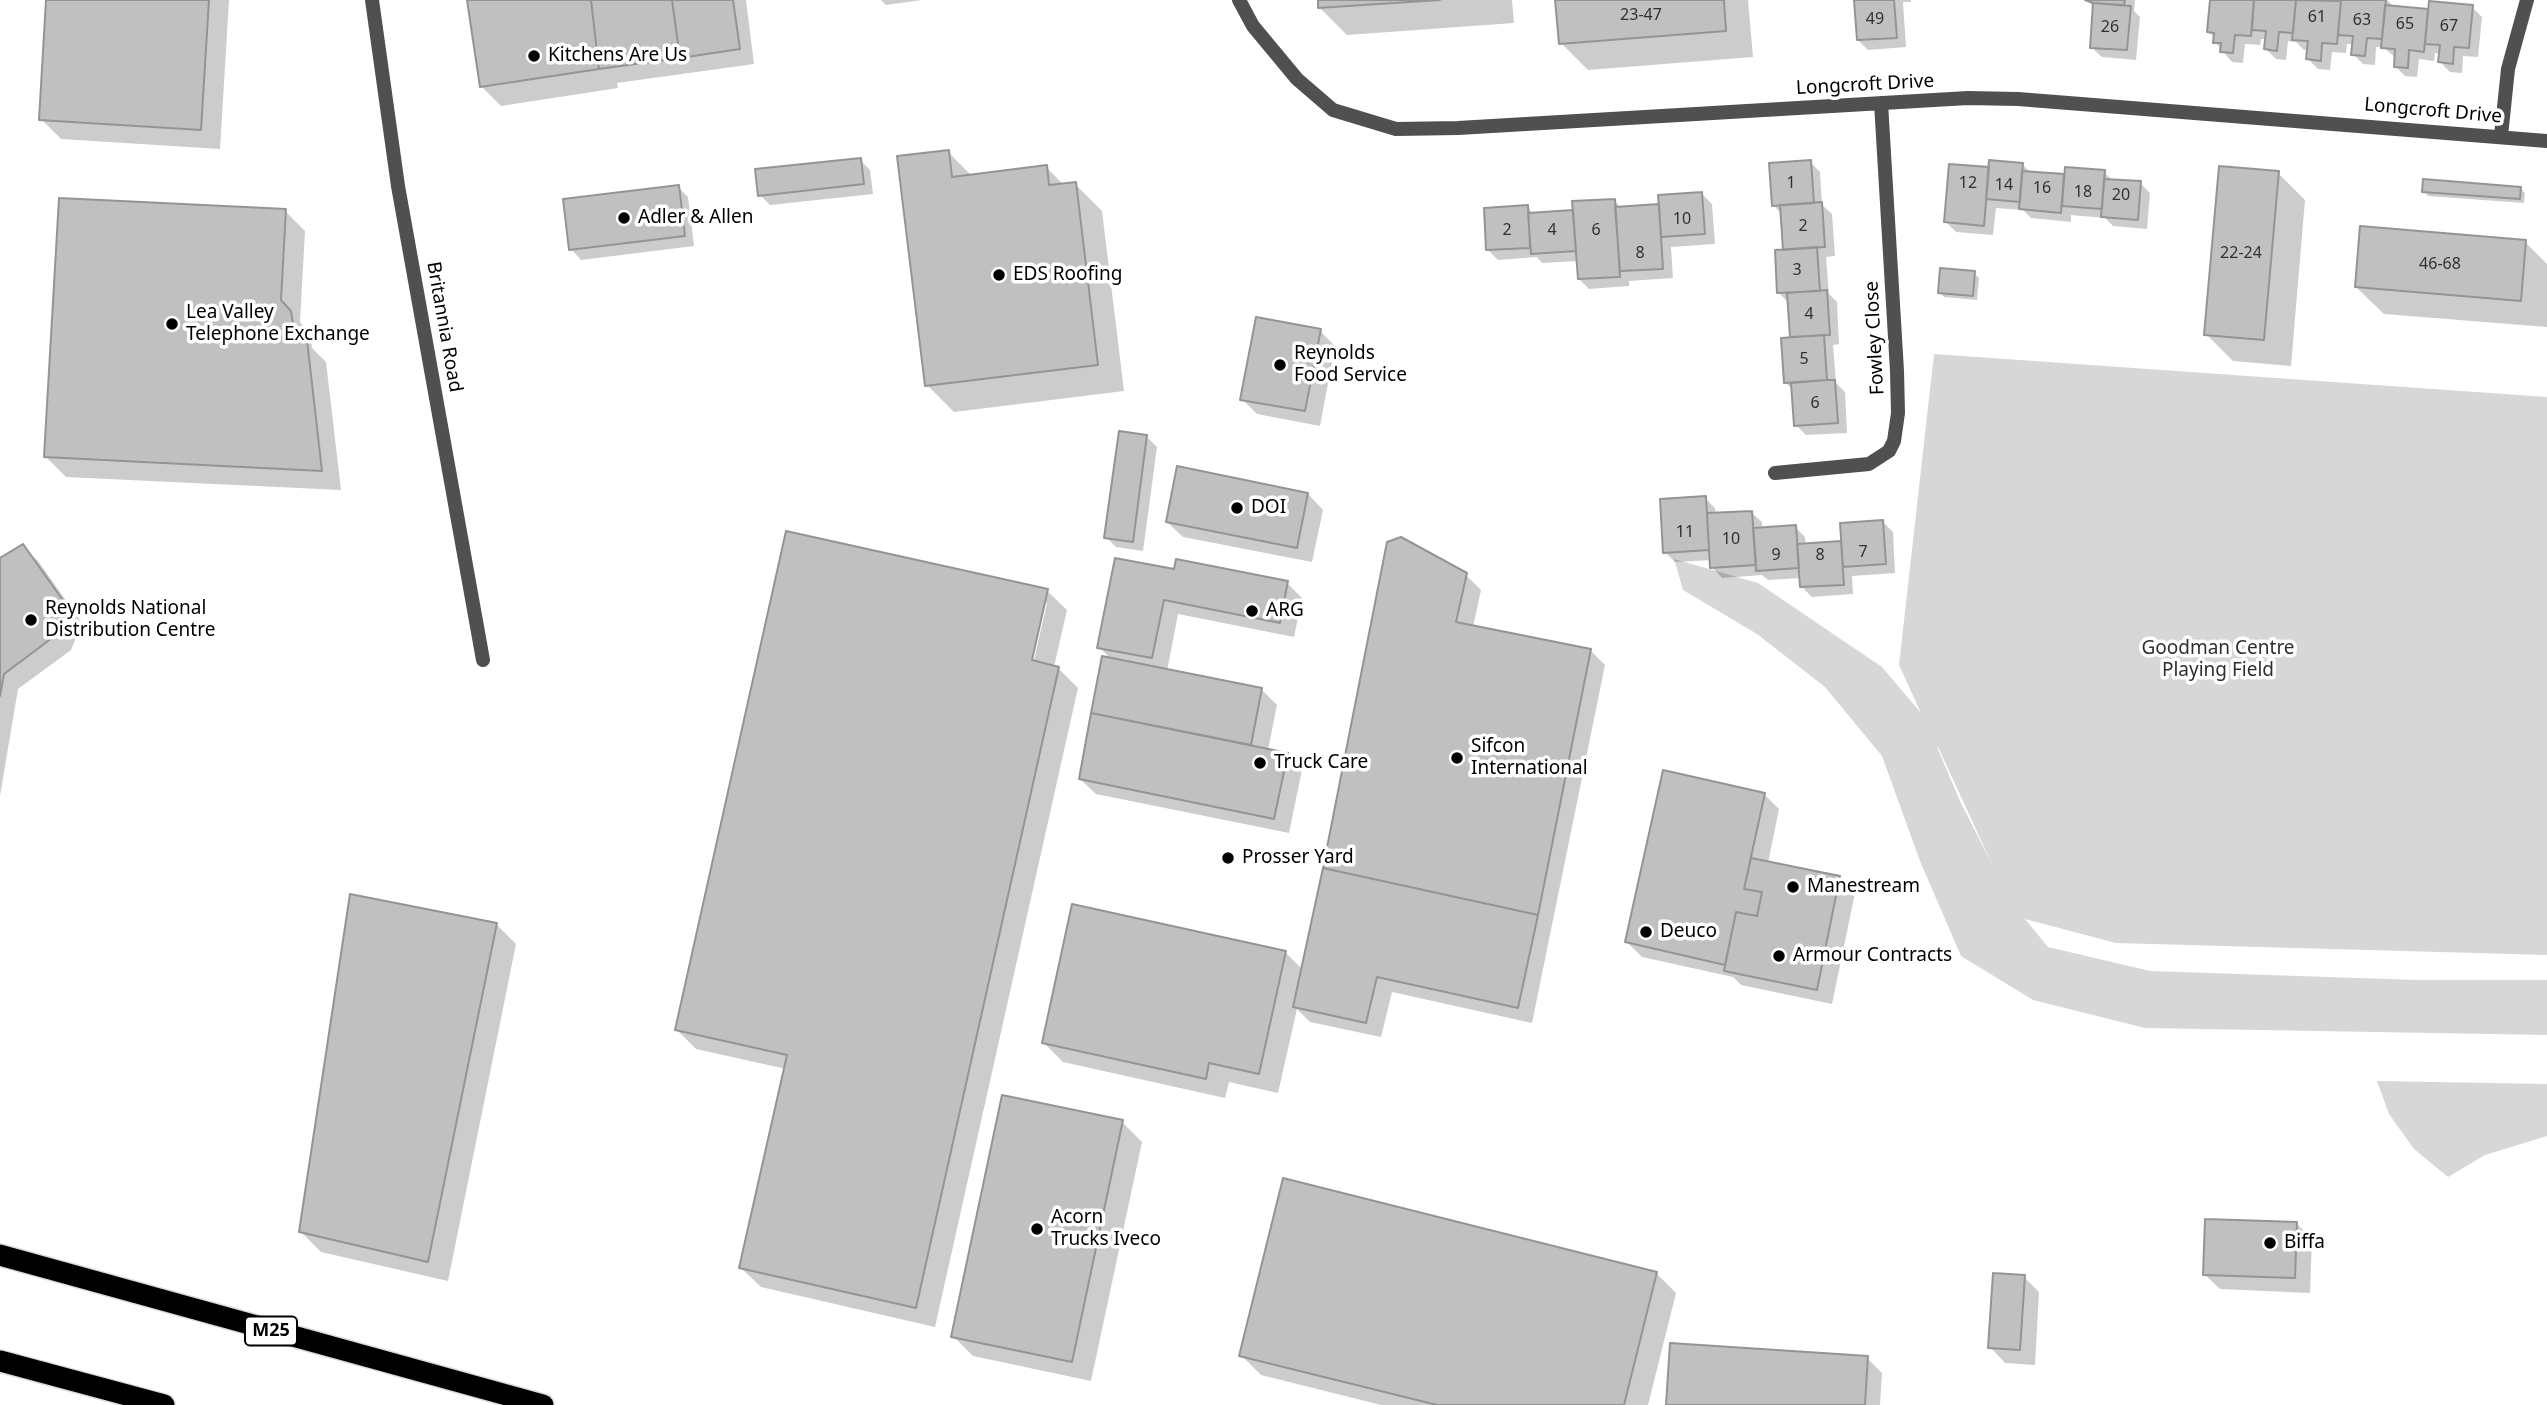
<!DOCTYPE html>
<html>
<head>
<meta charset="utf-8">
<style>
  body { margin:0 }
  canvas { display:block; background:#fff }
</style>
</head>
<body>
<canvas width="2547" height="1405"></canvas>
<script>
const c = document.querySelector('canvas').getContext('2d');
c.lineJoin = 'round';
function paint(path, color) { c.fillStyle = color; c.fill(path, 'evenodd'); }
const toPath = rows => new Path2D(rows.map(r => 'M' + r).join(''));
function stroke(path, color, width, dash) { c.strokeStyle = color; c.lineWidth = width; c.lineCap = dash ? 'butt' : 'round'; c.setLineDash(dash || []); c.stroke(path); }
function label(font, color, halo, rows, align = 'center') {
  c.font = font + ' "Noto Sans",sans-serif'; c.lineWidth = 7; c.setLineDash([]); c.textBaseline = 'middle'; c.strokeStyle = halo; c.fillStyle = color; for (const [text, x, y, turn = 0] of rows) {
    c.save(); c.translate(x, y); c.rotate((+turn || 0) * Math.PI / 180); c.textAlign = isNaN(turn) ? turn : align; if (halo) c.strokeText(text, 0, 0); c.fillText(text, 0, 0); c.restore();
  }
}
const green = toPath([
  [1934,354,2547,397,2547,955,2116,943,2025,919,2048,947,2150,971,2417,980,2547,980,2547,1035,2145,1028,2033,1000,1961,956,1920,861,1882,756,1825,687,1757,634,1683,590,1674,559,1758,583,1882,667,1921,713,1899,665],
  [1937,747,1938,747,1992,864,1960,801],
  [2377,1081,2547,1084,2547,1136,2485,1155,2448,1177,2414,1149,2389,1114]
]);
const shadow = toPath([
  [48,0,229,0,220,149,61,139,41,119],
  [468,0,746,0,754,64,617,83,618,88,501,106,481,86],
  [881,0,922,0,886,5],
  [1319,0,1512,0,1514,23,1347,35,1320,8],
  [1557,0,1748,0,1753,57,1588,70,1561,43],
  [1855,0,1911,0,1911,2,1903,2,1906,47,1868,50,1858,40],
  [2087,0,2135,0,2134,11,2140,17,2136,60,2102,57,2091,47,2095,9],
  [2212,0,2315,0,2342,2,2343,0,2387,0,2395,8,2430,11,2472,7,2482,17,2478,57,2463,56,2462,73,2450,72,2440,62,2441,54,2435,53,2434,61,2419,59,2417,77,2405,76,2395,66,2396,58,2383,47,2376,47,2375,65,2363,64,2353,54,2354,44,2347,44,2346,53,2332,52,2330,70,2318,69,2308,59,2309,50,2304,50,2296,42,2288,41,2286,60,2276,59,2266,49,2267,39,2261,39,2260,45,2245,44,2243,63,2232,62,2215,42,2215,38,2209,32],
  [948,152,972,176,1046,167,1064,185,1075,184,1102,211,1124,391,954,412,927,385],
  [860,160,870,170,873,194,770,205,760,195],
  [1810,162,1820,172,1822,205,1832,214,1835,256,1826,257,1829,294,1837,302,1839,344,1833,345,1836,383,1845,392,1847,433,1806,435,1796,425,1794,391,1785,382,1792,339,1789,303,1779,293,1785,252,1782,214,1773,205],
  [2022,164,2031,173,2066,176,2104,172,2113,181,2140,183,2150,193,2147,229,2113,226,2105,218,2071,215,2071,222,2031,218,2023,210,1996,208,1993,235,1956,232,1946,222,1991,168],
  [2278,173,2305,200,2291,366,2233,361,2206,334],
  [678,187,688,197,694,246,581,260,571,249],
  [2520,188,2525,193,2524,203,2428,196,2424,191],
  [1702,194,1712,204,1715,244,1671,247,1673,278,1629,281,1629,286,1589,289,1579,279,1578,261,1542,263,1537,257,1498,260,1488,250,1527,207,1534,214,1575,212,1614,200,1622,209,1661,206],
  [285,211,305,231,300,322,310,333,312,348,326,362,341,490,66,477,46,457],
  [2525,242,2547,264,2547,327,2384,314,2356,287],
  [1974,273,1979,278,1977,300,1944,297,1940,293],
  [1320,331,1335,346,1320,426,1257,414,1242,399],
  [1147,437,1157,447,1143,551,1116,547,1106,537],
  [1308,494,1323,510,1312,562,1183,537,1167,522],
  [1705,498,1715,508,1716,515,1751,512,1762,522,1762,529,1795,527,1805,537,1806,545,1843,543,1883,522,1893,532,1895,573,1852,576,1853,594,1812,597,1802,587,1801,578,1768,580,1762,575,1722,578,1712,567,1712,560,1675,562,1665,552],
  [22,546,38,561,82,623,71,650,18,689,0,796,0,560],
  [1176,572,1287,583,1302,598,1294,637,1178,614,1167,671,1262,690,1277,705,1268,750,1287,754,1302,770,1289,833,1096,794,1080,779,1104,658,1112,660,1099,647],
  [1466,575,1481,590,1473,627,1590,650,1605,665,1532,1023,1392,992,1381,1037,1310,1022,1297,1009,1278,1093,1229,1082,1225,1098,1063,1062,1043,1042,1285,952,1303,970],
  [1047,591,1067,610,1054,667,1058,668,1078,688,935,1327,761,1287,741,1268,786,1069,696,1049,676,1029],
  [1043,603,1047,603,1032,669,1029,668],
  [1764,794,1779,809,1768,863,1840,878,1855,893,1832,1004,1741,985,1733,977,1642,957,1627,942],
  [496,924,516,944,448,1281,321,1252,301,1232],
  [1122,1122,1142,1142,1091,1381,973,1356,953,1336],
  [2297,1224,2312,1239,2310,1293,2220,1289,2204,1274],
  [1656,1273,1676,1293,1648,1405,1381,1405,1261,1375,1241,1355],
  [2024,1277,2039,1292,2035,1365,2005,1363,1990,1347],
  [1867,1358,1882,1373,1880,1405,1668,1405]
]);
const building = toPath([
  [46,0,209,0,201,130,39,120,46,0],
  [467,0,591,0,599,69,480,87,467,0],
  [591,0,672,0,680,58,599,69,591,0],
  [672,0,733,0,740,49,680,58,672,0],
  [1318,0,1440,0,1318,8,1318,0],
  [1555,0,1724,0,1726,31,1559,44,1555,0],
  [1854,0,1894,0,1897,38,1857,40,1854,0],
  [2085,0,2125,0,2124,5,2093,3,2085,0],
  [2210,0,2254,0,2251,36,2235,35,2233,53,2220,52,2221,43,2213,43,2214,33,2207,32,2210,0],
  [2254,0,2296,0,2293,33,2279,32,2277,51,2264,49,2266,31,2252,30,2254,0],
  [2296,0,2341,1,2337,44,2322,43,2321,61,2306,59,2308,41,2292,40,2296,0],
  [2386,0,2382,39,2367,38,2365,56,2351,55,2353,36,2338,35,2341,0,2386,0],
  [2429,1,2473,5,2469,48,2454,47,2453,64,2438,62,2440,45,2425,44,2429,1],
  [2093,3,2131,6,2127,50,2090,48,2093,3],
  [2385,5,2428,9,2424,52,2409,50,2408,68,2394,67,2395,49,2381,48,2385,5],
  [949,150,952,177,1047,165,1049,185,1076,182,1098,365,925,386,897,156,949,150],
  [861,158,864,184,758,196,755,169,861,158],
  [1811,160,1814,203,1772,206,1769,163,1811,160],
  [1989,160,2023,163,2020,202,1986,199,1989,160],
  [1949,164,1989,167,1984,226,1944,222,1949,164],
  [2219,166,2279,171,2264,340,2204,335,2219,166],
  [2065,167,2105,170,2102,209,2062,206,2065,167],
  [2022,171,2064,174,2061,213,2019,209,2022,171],
  [2104,179,2141,181,2138,220,2101,217,2104,179],
  [2423,179,2521,187,2520,199,2422,192,2423,179],
  [679,185,685,236,569,250,563,199,679,185],
  [1702,192,1705,234,1661,237,1658,195,1702,192],
  [59,198,286,209,281,300,291,311,295,336,307,340,322,471,44,457,59,198],
  [1615,199,1620,277,1578,279,1572,201,1615,199],
  [1822,202,1825,247,1783,250,1780,205,1822,202],
  [1659,204,1663,269,1620,271,1615,207,1659,204],
  [1528,205,1530,248,1486,250,1484,208,1528,205],
  [1573,210,1576,251,1531,254,1528,213,1573,210],
  [2360,226,2526,240,2521,301,2355,287,2360,226],
  [1817,247,1820,291,1777,293,1775,250,1817,247],
  [1940,268,1975,271,1973,296,1938,293,1940,268],
  [1827,290,1830,335,1790,337,1787,293,1827,290],
  [1256,317,1321,329,1305,411,1240,400,1256,317],
  [1824,335,1827,380,1784,383,1781,338,1824,335],
  [1827,380,1835,380,1838,423,1794,426,1791,383,1827,380],
  [1119,431,1147,435,1133,542,1104,538,1119,431],
  [1177,466,1308,493,1297,548,1166,522,1177,466],
  [1706,496,1709,550,1663,553,1660,499,1706,496],
  [1752,511,1756,565,1710,568,1707,513,1752,511],
  [1883,520,1886,564,1843,567,1840,523,1883,520],
  [1796,525,1799,568,1756,571,1753,528,1796,525],
  [786,531,1048,589,1032,660,1059,667,916,1308,739,1268,787,1055,675,1030,786,531],
  [1401,537,1467,573,1456,622,1591,649,1538,915,1323,868,1387,542,1401,537],
  [1841,541,1844,585,1800,587,1797,544,1841,541],
  [23,544,67,606,56,635,4,674,0,696,0,558,23,544],
  [1115,558,1174,569,1176,559,1288,581,1280,623,1164,600,1152,658,1097,648,1115,558],
  [1102,656,1262,688,1251,745,1091,713,1102,656],
  [1091,713,1288,753,1274,819,1079,779,1091,713],
  [1663,770,1765,793,1744,889,1762,892,1757,916,1736,912,1725,965,1625,942,1663,770],
  [1751,858,1840,876,1817,990,1724,971,1736,912,1757,916,1762,892,1744,889,1751,858],
  [1323,868,1538,915,1518,1008,1377,977,1366,1023,1293,1007,1323,868],
  [350,894,497,923,428,1262,299,1232,350,894],
  [1072,904,1286,951,1259,1074,1209,1063,1206,1079,1042,1043,1072,904],
  [1002,1095,1123,1120,1072,1362,951,1337,1002,1095],
  [1283,1178,1657,1272,1624,1405,1437,1405,1239,1356,1283,1178],
  [2205,1219,2297,1222,2295,1278,2203,1275,2205,1219],
  [1993,1273,2025,1275,2020,1350,1988,1348,1993,1273],
  [1670,1343,1868,1356,1865,1405,1666,1405,1670,1343]
]);
const street = toPath([
  [372,0,398,186,483,660],
  [1239,0,1253,26,1297,79,1333,110,1396,129,1458,128,1968,98,2018,99,2547,141],
  [2501,136,2508,69,2527,0],
  [1775,473,1869,464,1889,451,1894,441,1898,413,1897,371,1881,103]
]);
const highway = toPath([
  [0,1255,543,1405],
  [0,1361,164,1405]
]);
const markers = [
  [534,56,7,"#000"],
  [624,218,7,"#000"],
  [999,275,7,"#000"],
  [172,324,7,"#000"],
  [1280,365,7,"#000"],
  [1237,508,7,"#000"],
  [1252,611,7,"#000"],
  [31,620,7,"#000"],
  [1457,758,7,"#000"],
  [1260,763,7,"#000"],
  [1228,858,7,"#000"],
  [1793,887,7,"#000"],
  [1646,932,7,"#000"],
  [1779,956,7,"#000"],
  [1037,1229,7,"#000"],
  [2270,1243,7,"#000"]
];
const numberNames = [
  ["23-47",1641,15],
  ["61",2317,17],
  ["49",1875,19],
  ["63",2362,20],
  ["65",2405,24],
  ["67",2449,26],
  ["26",2110,27],
  ["1",1791,183],
  ["12",1968,183],
  ["14",2004,185],
  ["16",2042,188],
  ["18",2083,192],
  ["20",2121,195],
  ["10",1682,219],
  ["2",1803,226],
  ["2",1507,230],
  ["4",1552,230],
  ["6",1596,230],
  ["8",1640,253],
  ["22-24",2241,253],
  ["46-68",2440,264],
  ["3",1797,270],
  ["4",1809,314],
  ["5",1804,359],
  ["6",1815,403],
  ["11",1685,532],
  ["10",1731,539],
  ["7",1863,552],
  ["9",1776,555],
  ["8",1820,555]
];
const shields = [
  [271,1331,52]
];
const shieldNames = [
  ["M25",271,1331]
];
const poiNames = [
  ["Kitchens Are Us",548,56],
  ["Adler & Allen",638,218],
  ["EDS Roofing",1013,275],
  ["Lea Valley",186,313],
  ["Telephone Exchange",186,335],
  ["Reynolds",1294,354],
  ["Food Service",1294,376],
  ["DOI",1251,508],
  ["Reynolds National",45,609],
  ["Distribution Centre",45,631],
  ["ARG",1266,611],
  ["Sifcon",1471,747],
  ["International",1471,769],
  ["Truck Care",1274,763],
  ["Prosser Yard",1242,858],
  ["Manestream",1807,887],
  ["Deuco",1660,932],
  ["Armour Contracts",1793,956],
  ["Acorn",1051,1218],
  ["Trucks Iveco",1051,1240],
  ["Biffa",2284,1243]
];
const streetNames = [
  ["Longcroft Drive",1865,85,-3],
  ["Longcroft Drive",2433,111,5],
  ["Britannia Road",444,327,80],
  ["Fowley Close",1875,338,-93]
];
const parkNames = [
  ["Goodman Centre",2218,649],
  ["Playing Field",2218,671]
];
paint(green, '#d7d7d7');
paint(shadow, '#0003');
paint(building, '#c0c0c0');
stroke(building, '#949494', 2);
stroke(highway, '#dbdbdb', 24);
stroke(street, '#505050', 14);
stroke(highway, '#000', 21);
for (const [x, y, r, color] of markers) { const dot = new Path2D(); dot.arc(x, y, r, 0, 2 * Math.PI); c.fillStyle = color; c.fill(dot); stroke(dot, '#fff', 2.5); }
label('16px', '#303030', null, numberNames);
for (const [x, y, w] of shields) { const box = new Path2D(); box.roundRect(x - w / 2, y - 14.5, w, 29, 5); c.fillStyle = '#fff'; c.fill(box); stroke(box, '#000', 2); }
label('bold 18px', '#000', null, shieldNames);
label('19px', '#000', '#fff', poiNames, 'left');
label('19px', '#000', '#fff', streetNames);
label('19px', '#2e2e2e', '#fff', parkNames);
</script>
</body>
</html>
